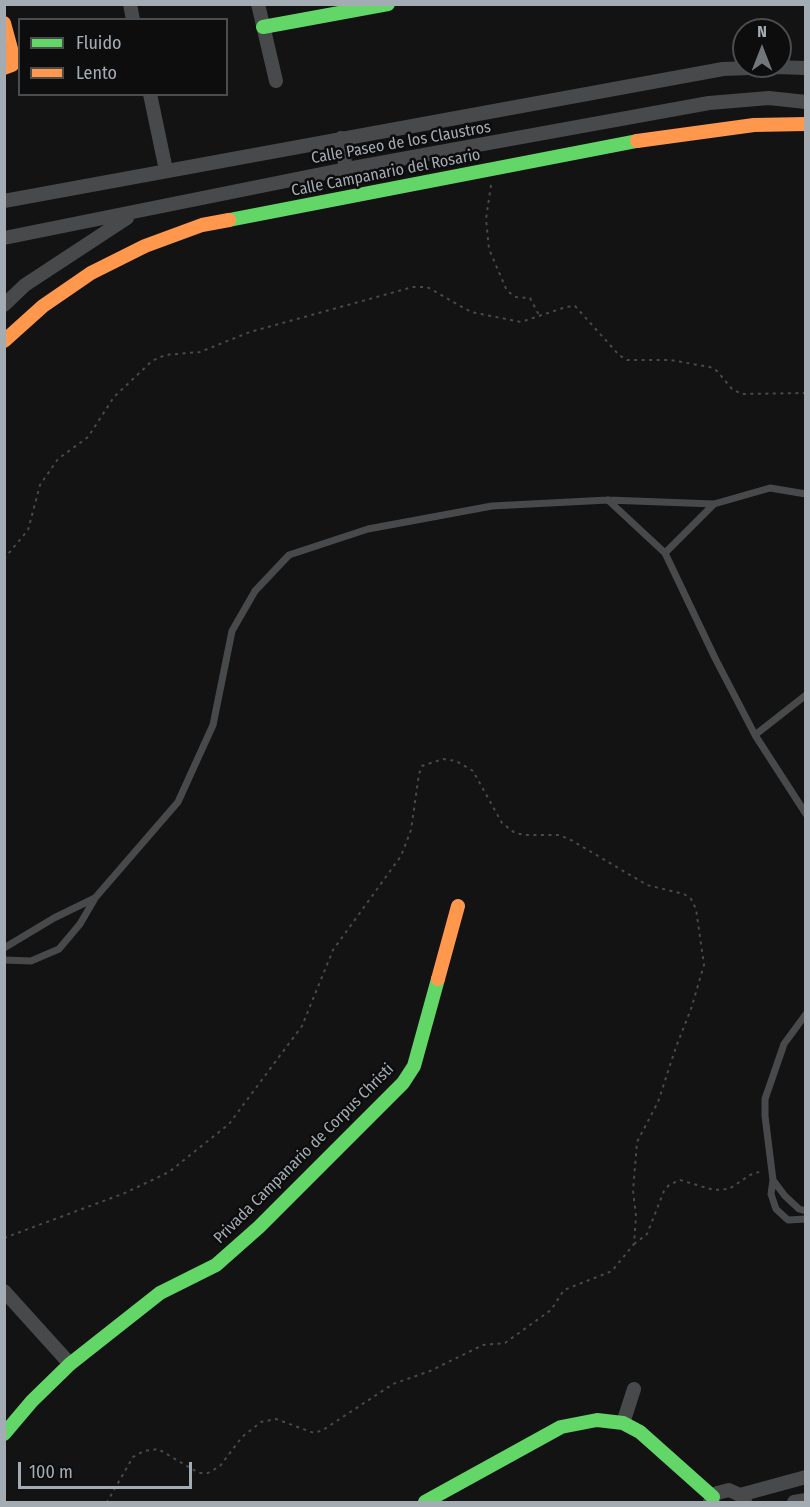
<!DOCTYPE html>
<html>
<head>
<meta charset="utf-8">
<style>
  body { margin:0 }
  #map { position:relative; width:810px; height:1507px; overflow:hidden; background:#131313; font-family:"Fira Sans Condensed",sans-serif }
  canvas { display:block }
  .frame { position:absolute; inset:0; border:6px solid #a4acb3; pointer-events:none }
  .legend { position:absolute; left:18px; top:18px; width:210px; height:78px; box-sizing:border-box; background:#0d0d0e; border:2px solid #494d50; margin:0; padding:8px 10px; list-style:none; font-size:18px; color:#a4acb3 }
  .legend li { display:flex; align-items:center; gap:12px; height:30px }
  .legend b { width:30px; border:2px solid #494d50 }
  .north { position:absolute; left:732px; top:18px; width:60px; height:60px; box-sizing:border-box; background:#0d0d0e; border:2px solid #494d50; border-radius:50%; rotate:0deg; font-size:16px; font-weight:700; line-height:24px; text-align:center; color:#a4acb3 }
  .north::after { content:''; display:block; margin:auto; width:21px; height:27px; background:#71767b; clip-path:polygon(50% 0,100% 100%,50% 72%,0 100%) }
  .scale { position:absolute; left:18px; top:1462px; width:174px; height:27px; box-sizing:border-box; border:3px solid #a4acb3; border-top:0; padding-left:8px; font-size:18px; line-height:21px; white-space:nowrap; color:#a4acb3; -webkit-text-stroke:4px #0d0d0e; paint-order:stroke }
</style>
</head>
<body>
<div id="map">
<canvas width="810" height="1507"></canvas>
<div class="frame"></div>
<ul class="legend">
<li><b style="height:8px;background:#63d668"></b>Fluido</li>
<li><b style="height:8px;background:#ff974d"></b>Lento</li>
</ul>
<div class="north">N</div>
<div class="scale">100 m</div>
</div>
<script>
const c = document.querySelector('canvas').getContext('2d');
c.lineJoin = 'round';
const toPath = rows => new Path2D(rows.map(r => 'M' + r).join(''));
function stroke(path, color, width, dash) { c.strokeStyle = color; c.lineWidth = width; c.lineCap = dash ? 'butt' : 'round'; c.setLineDash(dash || []); c.stroke(path); }
function label(font, color, halo, rows, align = 'center') {
  c.font = font + ' "Fira Sans Condensed",sans-serif'; c.lineWidth = 5; c.setLineDash([]); c.textBaseline = 'middle'; c.strokeStyle = halo; c.fillStyle = color; for (const [text, x, y, turn = 0] of rows) {
    c.save(); c.translate(x, y); c.rotate((+turn || 0) * Math.PI / 180); c.textAlign = isNaN(turn) ? turn : align; if (halo) c.strokeText(text, 0, 0); c.fillText(text, 0, 0); c.restore();
  }
}
const path = toPath([
  [491,185,486,219,489,249,507,291,516,297,530,298,540,317],
  [4,559,28,530,40,485,58,459,88,437,114,397,152,361,165,355,200,352,250,332,413,287,427,287,471,312,521,322,566,307,575,306,619,355,627,360,670,360,710,367,717,371,732,389,742,394,806,393],
  [4,1238,125,1193,169,1172,229,1124,302,1026,333,950,401,856,411,830,419,774,422,766,443,759,456,761,473,771,502,823,515,833,526,835,559,835,571,840,647,885,684,894,691,899,696,909,704,965,691,1009,676,1047,658,1102,637,1142,633,1191,636,1216,634,1244,612,1271,564,1290,551,1310,505,1343,483,1345,430,1371,393,1384,323,1430,314,1433,276,1419,261,1422,242,1437,220,1466,208,1473,199,1473,158,1449,144,1451,133,1457,107,1502],
  [634,1244,647,1234,664,1191,669,1185,680,1180,714,1190,729,1189,750,1175,762,1171]
]);
const lane = toPath([
  [608,500,665,553,715,658,755,735,806,814],
  [665,553,714,504],
  [755,735,806,695],
  [4,948,54,918,95,898,178,802,213,725,232,631,255,591,289,555,368,529,492,506,608,500,714,504,770,488,806,494],
  [4,960,31,961,59,949,80,924,94,900],
  [806,1014,784,1044,765,1099,765,1116,773,1180,785,1196,799,1209,806,1211],
  [773,1180,771,1194,776,1209,788,1220,806,1219]
]);
const street = toPath([
  [130,4,133,20],
  [258,4,276,81],
  [150,94,166,170],
  [341,138,346,169],
  [4,201,723,69,775,67,806,68],
  [4,238,346,169,709,103,769,98,806,102],
  [4,305,25,285,127,218],
  [4,1291,70,1364],
  [623,1423,634,1389],
  [740,1495,806,1477],
  [710,1502,717,1493,729,1490,740,1495,745,1501],
  [794,1502,806,1500]
]);
const fast = toPath([
  [263,27,388,4],
  [229,220,637,141],
  [4,1434,32,1401,70,1364,160,1293,216,1265,259,1227,403,1083,414,1066,438,979],
  [425,1502,561,1427,597,1420,623,1423,640,1432,713,1497]
]);
const slow = toPath([
  [4,23,13,56,12,65,4,68],
  [637,141,754,125,806,124],
  [4,341,43,306,91,273,145,246,202,225,229,220],
  [438,979,458,906]
]);
const streetNames = [
  ["Calle Paseo de los Claustros",401,143,-10],
  ["Calle Campanario del Rosario",386,173,-11],
  ["Privada Campanario de Corpus Christi",304,1154,-45]
];
stroke(path, '#494a4d', 2, [3, 4.5]);
stroke(lane, '#47494b', 7);
stroke(street, '#47494b', 14);
stroke(fast, '#63d668', 14);
stroke(slow, '#ff974d', 14);
label('16px', '#a4acb3', '#0d0d0e', streetNames);
</script>
</body>
</html>
